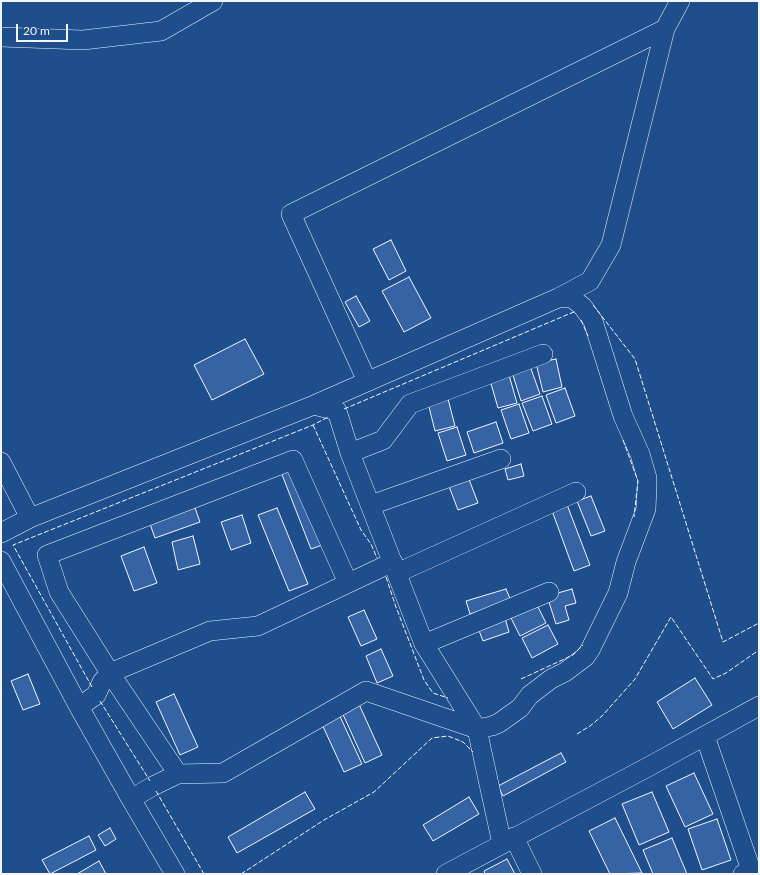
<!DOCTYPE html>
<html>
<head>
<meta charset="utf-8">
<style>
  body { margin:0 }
  #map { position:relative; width:760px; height:875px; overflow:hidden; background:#1f4e8c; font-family:Lato,sans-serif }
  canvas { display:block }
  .frame { position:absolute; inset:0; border:2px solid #f2f6ff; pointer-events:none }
  .scale { position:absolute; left:16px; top:24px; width:52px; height:18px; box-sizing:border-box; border:2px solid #f2f6ff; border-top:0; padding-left:5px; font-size:12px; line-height:14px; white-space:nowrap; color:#f2f6ff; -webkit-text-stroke:3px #1f4e8c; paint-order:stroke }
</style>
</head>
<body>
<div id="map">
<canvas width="760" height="875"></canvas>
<div class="frame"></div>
<div class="scale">20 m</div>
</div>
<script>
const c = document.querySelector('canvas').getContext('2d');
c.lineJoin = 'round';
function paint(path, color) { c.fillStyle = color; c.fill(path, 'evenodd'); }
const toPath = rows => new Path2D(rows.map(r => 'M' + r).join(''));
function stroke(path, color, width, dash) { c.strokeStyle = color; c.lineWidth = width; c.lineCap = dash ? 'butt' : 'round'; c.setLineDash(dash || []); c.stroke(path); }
const building = toPath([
  [391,240,406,271,389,280,373,249,391,240],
  [409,277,431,318,404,332,382,291,409,277],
  [356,296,370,321,359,327,345,302,356,296],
  [245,339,264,374,212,400,194,365,245,339],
  [556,359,562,387,543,392,536,363,556,359],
  [530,366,540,394,521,401,512,372,530,366],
  [509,375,517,403,498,408,490,380,509,375],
  [565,388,575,416,556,423,546,395,565,388],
  [542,396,552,424,533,431,522,403,542,396],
  [448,399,455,426,435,431,428,403,448,399],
  [519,404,529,433,511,439,501,410,519,404],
  [496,422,503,443,474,453,467,432,496,422],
  [457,427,466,455,447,461,438,433,457,427],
  [521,464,524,476,508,480,505,469,521,464],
  [295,467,325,544,311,549,281,472,295,467],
  [467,474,478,503,458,510,447,481,467,474],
  [591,496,605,531,591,536,577,501,591,496],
  [566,502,590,565,574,571,551,508,566,502],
  [194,505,200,522,155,538,149,521,194,505],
  [277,508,308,584,289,591,258,515,277,508],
  [242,515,251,543,231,550,221,522,242,515],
  [193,536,200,564,178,570,172,542,193,536],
  [144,547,157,583,134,591,121,556,144,547],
  [506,589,511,601,470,614,466,601,506,589],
  [572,589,576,603,565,606,569,620,556,624,547,596,572,589],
  [536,603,546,623,520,636,510,616,536,603],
  [364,610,377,639,361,646,348,617,364,610],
  [505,618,509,632,483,641,478,628,505,618],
  [548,625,558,644,532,658,522,638,548,625],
  [381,649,393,676,377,683,366,656,381,649],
  [28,674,40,704,23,710,11,681,28,674],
  [695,678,712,705,673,729,657,702,695,678],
  [174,694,198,747,180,755,156,702,174,694],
  [358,702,382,755,365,763,341,710,358,702],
  [338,712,362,764,344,772,320,720,338,712],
  [561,753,566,762,503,796,498,786,561,753],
  [694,773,713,814,685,827,666,786,694,773],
  [305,792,315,809,237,853,228,837,305,792],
  [652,792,669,832,639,845,622,804,652,792],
  [469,797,479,814,433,841,423,825,469,797],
  [615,818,642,873,610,874,589,831,615,818],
  [717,819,731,860,702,870,688,829,717,819],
  [110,828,116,839,105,846,98,835,110,828],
  [89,836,96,850,50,874,42,860,89,836],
  [672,838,687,874,653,874,643,850,672,838],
  [507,859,515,874,485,874,484,871,507,859],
  [99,861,106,874,77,874,99,861]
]);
const minor = toPath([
  [1,37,83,40,161,31,213,1],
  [367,381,291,214,665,29],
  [314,405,337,411,350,453,424,644,477,729,502,844],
  [350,453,383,440,410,404,543,354],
  [1,462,30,518],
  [371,505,501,459],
  [1,533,30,518,314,405,558,298,590,281,611,245,665,29,680,1],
  [1,561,79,707,131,799,175,874],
  [397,573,576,492],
  [424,644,549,592],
  [79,707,96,695,102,682,110,673,210,631,258,626,393,562],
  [705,736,751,870,743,874],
  [178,774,110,673,59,592,47,555,293,460,348,583],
  [131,799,153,786,178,774,223,773,366,691,477,729,492,726,499,723,520,708,530,695,551,679,565,672,585,657,590,650,618,593,626,562,646,509,647,486,647,478,640,454,623,416,593,321,583,307,572,298,558,298],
  [514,837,532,874],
  [446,874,648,767,759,706]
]);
const fence = toPath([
  [593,305,635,359,723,642,759,623],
  [581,320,588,336],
  [344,409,576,311],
  [313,425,361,530,371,544,377,558],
  [623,440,638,481,634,517],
  [386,577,396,607,424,680,433,693,448,698],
  [521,679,573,655,583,645],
  [92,687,13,545,313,425,328,417],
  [100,701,150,781],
  [577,734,590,726,602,716,635,679,671,617,713,679,726,673,759,650],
  [156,791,204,874],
  [241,874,324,820,374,792,432,738,448,736,463,742,473,752]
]);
paint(building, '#3563a3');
stroke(building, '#f2f6ff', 1);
stroke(minor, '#f2f6ff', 20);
stroke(minor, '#1f4e8c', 19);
stroke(fence, '#f2f6ff', 1, [5, 2]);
</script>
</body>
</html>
